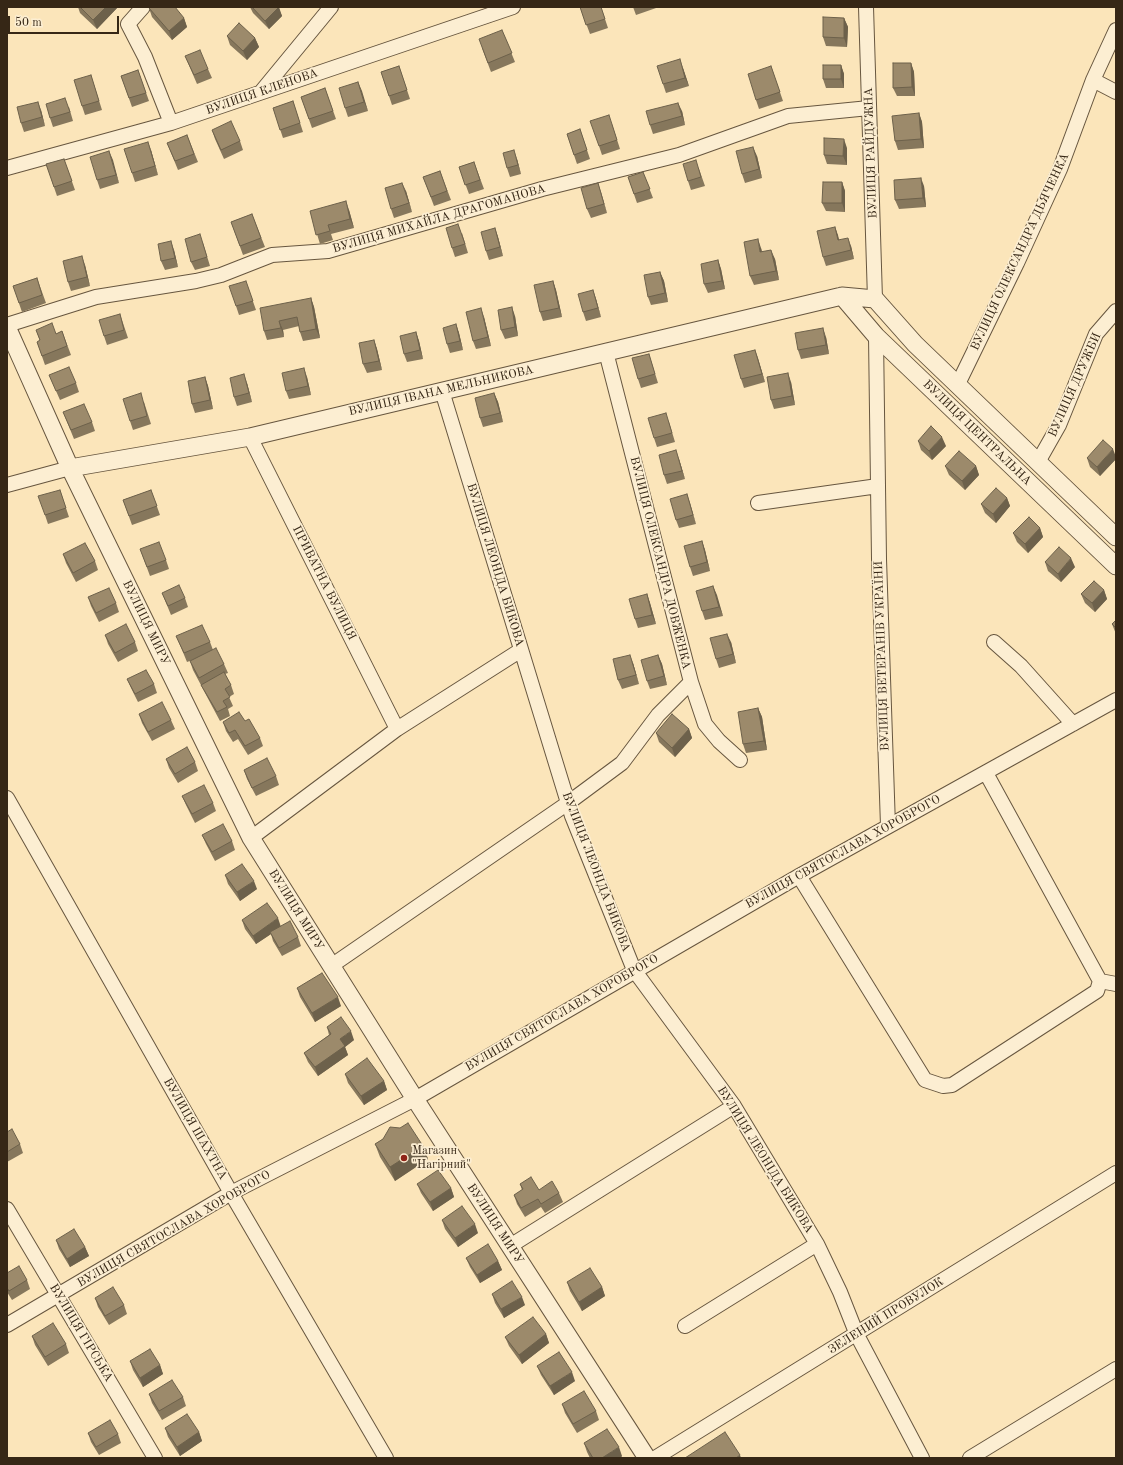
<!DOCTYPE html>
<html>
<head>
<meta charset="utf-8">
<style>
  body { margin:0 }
  #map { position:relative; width:1123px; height:1465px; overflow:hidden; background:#fbe5ba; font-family:"Old Standard TT",serif }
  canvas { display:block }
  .frame { position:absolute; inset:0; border:8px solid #362716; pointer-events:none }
  .scale { position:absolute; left:8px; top:16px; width:111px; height:18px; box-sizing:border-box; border:2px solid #362716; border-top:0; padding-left:5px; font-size:12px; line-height:14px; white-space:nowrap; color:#362716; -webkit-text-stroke:3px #fceed2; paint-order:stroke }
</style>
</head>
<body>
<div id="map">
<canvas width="1123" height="1465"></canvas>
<div class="frame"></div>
<div class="scale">50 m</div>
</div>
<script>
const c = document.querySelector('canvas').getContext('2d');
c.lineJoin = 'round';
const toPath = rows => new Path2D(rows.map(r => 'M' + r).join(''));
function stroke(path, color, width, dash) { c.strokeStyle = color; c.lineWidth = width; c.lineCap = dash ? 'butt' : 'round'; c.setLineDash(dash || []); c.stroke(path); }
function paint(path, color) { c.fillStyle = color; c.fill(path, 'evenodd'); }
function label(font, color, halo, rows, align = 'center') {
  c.font = font + ' "Old Standard TT",serif'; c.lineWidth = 3.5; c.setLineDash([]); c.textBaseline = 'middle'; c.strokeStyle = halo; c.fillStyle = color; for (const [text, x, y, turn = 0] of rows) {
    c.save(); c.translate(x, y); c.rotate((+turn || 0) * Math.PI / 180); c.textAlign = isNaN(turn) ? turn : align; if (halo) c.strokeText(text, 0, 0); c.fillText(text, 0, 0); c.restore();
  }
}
const minor = toPath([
  [143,7,128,24,145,57,171,123],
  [866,7,875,299],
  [1093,80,1116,92],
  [261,92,331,7],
  [7,168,171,123,513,7],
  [7,325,96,297,196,281,221,275,272,255,328,251,542,189,679,155,788,116,869,108],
  [606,352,691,682,705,724,719,741,740,760],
  [958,384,1017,263,1060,169,1093,80,1116,30],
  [442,391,572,816,634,970,734,1106,817,1244,840,1292,857,1335,922,1458],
  [250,437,397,729],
  [1038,462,1059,425,1096,334,1116,311],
  [7,485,70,468],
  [878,486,879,559,888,826],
  [758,503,878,486,876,336],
  [994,642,1021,666,1073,724],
  [7,798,231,1193,386,1458],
  [251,838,397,729,521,650],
  [799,876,925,1080,943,1086,952,1085,1097,991,1100,981,986,773],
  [331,966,568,803,622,763,658,715,691,682],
  [1100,981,1116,984],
  [7,1209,155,1458],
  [510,1246,734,1106],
  [7,1325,231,1193,415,1099,799,876,1116,700],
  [685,1326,817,1244],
  [655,1458,1116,1173],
  [970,1458,1116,1369]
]);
const tertiary = toPath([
  [842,296,876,336,1116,566],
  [875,299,915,344,1116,537],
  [7,327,70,468,251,838,415,1099,647,1458],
  [70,468,250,437,842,296,875,299]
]);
const wall = toPath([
  [78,7,118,7,97,29,80,13],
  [250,7,278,7,282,16,269,29,253,13],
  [580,7,601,7,608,28,590,34],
  [633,7,659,7,636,15],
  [149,8,184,18,187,27,172,40,152,17],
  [844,18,848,27,847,47,826,46,823,37],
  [502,30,515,62,491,72,482,48],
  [227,36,255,38,259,47,247,60,230,45],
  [185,56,208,69,212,78,197,84],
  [911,63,914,72,915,96,897,96,893,88],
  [841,65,844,74,844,88,826,88,823,79],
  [399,66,410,99,392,105,381,72],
  [771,66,783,101,759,109,756,100],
  [683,68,689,86,666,93,663,84],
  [138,70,149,101,132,107,121,76],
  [91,75,102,110,85,115,82,106],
  [358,82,368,111,348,117,345,108],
  [325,88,336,119,312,128,301,97],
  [293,101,303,132,283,138,273,108],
  [69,107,73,121,53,127,50,118],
  [41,110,45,126,24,132,21,123],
  [682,111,685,125,653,134,650,125],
  [919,113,922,122,924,148,898,150,895,141],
  [612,124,620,149,602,155,599,146],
  [580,129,590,159,577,164,567,134],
  [212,130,240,141,243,150,224,159,215,139],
  [187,135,198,162,178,170,167,143],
  [847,148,847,165,827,164,824,155],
  [151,150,158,175,135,182,132,173],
  [109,151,119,183,100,189,97,180],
  [757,156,762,178,745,183,742,174],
  [64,159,75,190,57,196,46,164],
  [517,159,521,174,510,177,507,168],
  [474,162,484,189,469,194,459,167],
  [699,169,705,186,691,190,688,181],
  [440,171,451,200,434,206,423,177],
  [643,172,653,198,637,203,628,177],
  [842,182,845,191,845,212,826,211,822,203],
  [598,183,607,213,591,218,587,209],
  [924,186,926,207,899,209,895,200],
  [406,191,412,212,394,218,391,209],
  [349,210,354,228,331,234,333,240,320,244,310,211],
  [252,214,265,247,243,255,231,222],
  [835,227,839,240,851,246,854,259,826,266,823,257],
  [495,228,498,237,503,256,489,260,486,251],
  [462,233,468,253,455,257,452,248],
  [203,243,210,266,195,270,191,262],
  [761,248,762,252,775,259,779,280,754,285,750,276],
  [174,250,178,267,165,270,161,261],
  [718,260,721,269,725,289,708,293,704,284],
  [85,265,90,286,71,291,68,282],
  [660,272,664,281,668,302,651,305,648,297],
  [37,278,46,303,22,312,13,286],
  [553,281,556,290,562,317,543,321,540,312],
  [249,290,256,310,239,315,236,306],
  [593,290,596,299,601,317,586,321,583,312],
  [311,298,314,307,320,338,303,341,300,332,299,326,283,330,284,337,267,340,264,331],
  [120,314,128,338,107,345,104,336],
  [515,316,518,336,505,339,501,330],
  [484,317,491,346,476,349,473,341],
  [456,324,459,333,463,350,450,353,447,344],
  [36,330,56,334,62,331,71,355,45,365,37,342,40,341],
  [416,332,419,341,423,359,407,362,404,354],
  [826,337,829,354,801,359,798,350],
  [374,340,377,349,382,370,367,373,363,364],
  [755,350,765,382,744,388,741,379],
  [649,354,658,383,641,388,638,379],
  [49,375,76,383,79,392,60,400],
  [205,377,208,386,213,409,195,413,192,404],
  [307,377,311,395,289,399,286,391],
  [791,382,795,405,774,409,771,400],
  [247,383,252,402,237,406,234,397],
  [494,393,498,402,503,422,483,427,480,418],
  [144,402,151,424,133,430,130,421],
  [63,412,92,422,95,431,74,439],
  [669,422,675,442,657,447,654,438],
  [918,441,946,446,932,460,921,450],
  [1116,457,1116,459,1100,476,1090,467,1087,458],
  [679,459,685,479,667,484,664,475],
  [945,466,976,466,979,475,965,490,949,475],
  [60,490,69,517,48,524,45,515],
  [151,490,160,515,132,525,123,500],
  [687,494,696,524,679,528,676,520],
  [1007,498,1010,506,996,523,985,513,981,504],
  [1040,528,1043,537,1028,553,1017,542,1013,533],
  [702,541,705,550,710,571,693,576,690,567],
  [140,549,166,560,169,569,150,576],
  [63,554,95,561,98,570,76,582,66,563],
  [1045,562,1075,567,1061,582,1048,571],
  [713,586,723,616,705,620,702,611],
  [1104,590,1107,599,1095,612,1085,603,1081,594],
  [162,593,185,598,188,607,171,615],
  [647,594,650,603,656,624,638,628,635,619],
  [88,597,116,603,119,612,99,622,91,606],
  [1116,620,1116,634,1112,624],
  [105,635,135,642,138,651,118,662,108,644],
  [176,636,210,642,213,650,224,664,228,673,225,674,231,685,234,694,229,697,233,706,228,709,230,716,220,721,205,693,202,687,193,670,190,661,195,659,187,662,180,645],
  [731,642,736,663,719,668,716,659],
  [658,655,662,664,667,685,650,689,647,681],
  [633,663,639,684,622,689,618,680],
  [127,679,154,684,157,693,138,702,131,688],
  [758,708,762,717,767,750,746,753,743,744],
  [139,714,171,720,175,729,152,741,142,723],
  [245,721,260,738,263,746,248,755,238,739,233,742,226,731,223,722],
  [689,729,692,738,675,757,659,742,656,733],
  [166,759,195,762,198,771,178,783,169,768],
  [244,770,276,776,279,785,256,796,247,779],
  [182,796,213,803,216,811,195,823,186,805],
  [202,835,232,841,235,850,215,861,206,844],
  [225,875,257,889,240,901,228,884],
  [242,920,280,926,298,937,301,946,282,956,273,941,271,934,256,944,245,929],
  [297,988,341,1006,315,1022,300,997],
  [327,1027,354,1040,345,1047,348,1055,318,1076,308,1062,304,1053,329,1035],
  [345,1074,384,1081,387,1090,364,1105,348,1083],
  [400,1128,423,1146,428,1159,395,1181,380,1157,375,1144],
  [7,1132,20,1144,23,1153,7,1162],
  [417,1184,451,1188,454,1197,433,1211,421,1193],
  [520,1184,539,1190,559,1193,563,1202,545,1213,541,1207,525,1217,517,1204,514,1195,522,1190],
  [442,1220,478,1233,458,1247,445,1229],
  [56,1240,85,1247,89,1256,70,1267,59,1249],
  [466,1258,498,1261,502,1270,480,1283,470,1267],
  [7,1273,27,1280,30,1289,12,1300,7,1292],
  [567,1282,602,1287,605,1296,582,1311,570,1291],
  [492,1294,525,1305,504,1318,495,1303],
  [95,1298,124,1305,127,1314,109,1325,98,1307],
  [546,1334,549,1343,522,1364,509,1346,505,1337],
  [32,1336,66,1344,69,1353,48,1366,35,1345],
  [130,1361,160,1365,163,1374,143,1387,133,1370],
  [537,1366,575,1381,554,1395,541,1375],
  [149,1394,183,1397,186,1406,162,1420,152,1403],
  [562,1404,596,1411,599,1420,577,1433,565,1413],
  [165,1428,199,1432,202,1441,180,1456,168,1437],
  [88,1433,118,1434,121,1443,99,1455,91,1442],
  [584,1443,622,1456,620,1458,590,1458,587,1452]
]);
const shadedWall = toPath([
  [106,7,118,7,97,29,93,20],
  [279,7,282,16,269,29,265,21],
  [184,18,187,27,172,40,169,31],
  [844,18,848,27,847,47,844,38],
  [255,38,259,47,247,60,243,51],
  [680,59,689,86,685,78],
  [911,63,914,72,915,96,912,87],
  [841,65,844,74,844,88,841,79],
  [358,82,362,91,368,111,364,102],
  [38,102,41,110,45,126,42,117],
  [678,103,682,111,685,125,682,116],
  [919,113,922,122,924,148,921,139],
  [844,139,847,148,847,165,843,156],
  [148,142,151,150,158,175,155,166],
  [753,147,757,156,762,178,759,169],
  [514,150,517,159,521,174,518,165],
  [109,151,113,160,119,183,116,175],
  [921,178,924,186,926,207,923,198],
  [842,182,845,191,845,212,842,203],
  [402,183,406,191,412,212,409,203],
  [598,183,601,192,607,213,604,204],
  [346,201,349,210,354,228,350,219],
  [835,227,838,235,841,249,838,240],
  [495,228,498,237,503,256,500,247],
  [848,238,851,246,854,259,851,250],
  [758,239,761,248,764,261,760,252],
  [171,241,174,250,178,267,175,258],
  [771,250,775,259,779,280,776,271],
  [82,256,85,265,90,286,87,277],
  [718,260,721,269,725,289,722,281],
  [660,272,664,281,668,302,665,293],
  [553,281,556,290,562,317,559,308],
  [593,290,596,299,601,317,598,308],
  [311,298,314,307,320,338,316,329],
  [512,307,515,316,518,336,515,327],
  [481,308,484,317,491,346,488,337],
  [279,321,283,330,284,337,281,328],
  [456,324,459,333,463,350,460,341],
  [823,328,826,337,829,354,826,345],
  [416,332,419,341,423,359,420,350],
  [374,340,377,349,382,370,379,361],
  [755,350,758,358,765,382,762,374],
  [304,368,307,377,311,395,308,386],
  [788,373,791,382,795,405,792,396],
  [244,374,247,383,252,402,249,393],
  [205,377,208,386,213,409,210,400],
  [494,393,498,402,503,422,500,413],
  [942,437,946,446,932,460,929,451],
  [1113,449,1116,457,1116,459,1100,476,1097,467],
  [676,450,679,459,685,479,682,471],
  [976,466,979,475,965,490,962,481],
  [687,494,690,503,696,524,693,515],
  [1007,498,1010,506,996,523,993,514],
  [1040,528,1043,537,1028,553,1025,544],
  [702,541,705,550,710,571,707,562],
  [1071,558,1075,567,1061,582,1058,574],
  [713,586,717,595,723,616,719,607],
  [1104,590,1107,599,1095,612,1092,603],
  [647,594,650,603,656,624,652,615],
  [727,634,731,642,736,663,733,654],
  [630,655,633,663,639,684,636,675],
  [658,655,662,664,667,685,664,676],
  [758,708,762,717,767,750,764,741],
  [689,729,692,738,675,757,672,748],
  [254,881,257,889,240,901,237,892],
  [278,918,281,927,270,932,271,934,256,944,253,936],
  [338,997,341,1006,315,1022,312,1013],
  [351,1031,354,1040,345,1047,348,1055,318,1076,315,1067,340,1039],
  [384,1081,387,1090,364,1105,361,1096],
  [423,1146,428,1159,395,1181,390,1167],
  [451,1188,454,1197,433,1211,430,1202],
  [475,1224,478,1233,458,1247,455,1238],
  [85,1247,89,1256,70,1267,67,1259],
  [498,1261,502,1270,480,1283,477,1275],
  [602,1287,605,1296,582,1311,579,1302],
  [522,1297,525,1305,504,1318,501,1309],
  [546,1334,549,1343,522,1364,519,1355],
  [160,1365,163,1374,143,1387,140,1378],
  [572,1372,575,1381,554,1395,550,1386],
  [199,1432,202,1441,180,1456,177,1447],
  [619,1447,622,1456,620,1458,602,1458],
  [740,1455,741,1458,736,1458]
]);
const building = toPath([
  [80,7,106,7,93,20,80,7],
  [150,7,175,7,184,18,169,31,149,8,150,7],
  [252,7,279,7,265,21,252,7],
  [580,7,601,7,605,19,586,25,580,7],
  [823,17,844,18,844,38,823,37,823,17],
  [239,23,255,38,243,51,227,36,239,23],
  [502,30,512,53,488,63,479,39,502,30],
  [200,50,208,69,194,75,185,56,200,50],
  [680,59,685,78,663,84,657,66,680,59],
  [893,63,911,63,912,87,893,88,893,63],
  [823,65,841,65,841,79,823,79,823,65],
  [399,66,407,90,389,96,381,72,399,66],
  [771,66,780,92,756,100,748,74,771,66],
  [138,70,146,93,129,98,121,76,138,70],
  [91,75,99,101,82,106,74,80,91,75],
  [358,82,364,102,345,108,339,88,358,82],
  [325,88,333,111,309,119,301,97,325,88],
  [65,98,70,112,50,118,46,104,65,98],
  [293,101,300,123,280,130,273,108,293,101],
  [38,102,42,117,21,123,17,107,38,102],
  [678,103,682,116,650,125,646,111,678,103],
  [919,113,921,139,895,141,892,116,919,113],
  [609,115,617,140,599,146,590,121,609,115],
  [231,121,240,141,221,150,212,130,231,121],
  [580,129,587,150,574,155,567,134,580,129],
  [187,135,194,154,175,161,167,143,187,135],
  [824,138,844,139,843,156,824,155,824,138],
  [148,142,155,166,132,173,124,149,148,142],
  [753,147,759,169,742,174,736,151,753,147],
  [514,150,518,165,507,168,503,153,514,150],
  [109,151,116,175,97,180,90,157,109,151],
  [64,159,72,181,54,187,46,164,64,159],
  [696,160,701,177,688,181,683,164,696,160],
  [474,162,480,180,465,185,459,167,474,162],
  [440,171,447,191,431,197,423,177,440,171],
  [643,172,650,189,634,194,628,177,643,172],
  [921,178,923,198,895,200,894,180,921,178],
  [823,182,842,182,842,203,822,203,823,182],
  [402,183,409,203,391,209,385,188,402,183],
  [598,183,604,204,587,209,581,188,598,183],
  [346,201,350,219,328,225,330,231,316,235,310,211,346,201],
  [252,214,261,238,240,246,231,222,252,214],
  [458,224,465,244,452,248,446,228,458,224],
  [835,227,838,240,848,238,851,250,823,257,817,231,835,227],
  [495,228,500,247,486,251,481,232,495,228],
  [200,234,207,257,191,262,185,239,200,234],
  [758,239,760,252,771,250,776,271,750,276,744,242,758,239],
  [171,241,175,258,161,261,158,244,171,241],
  [82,256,87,277,68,282,63,261,82,256],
  [718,260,722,281,704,284,701,264,718,260],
  [660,272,665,293,648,297,644,275,660,272],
  [37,278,42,295,19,303,13,286,37,278],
  [246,281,253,301,236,306,229,286,246,281],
  [553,281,559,308,540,312,534,285,553,281],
  [593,290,598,308,583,312,578,294,593,290],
  [311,298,316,329,300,332,297,317,279,321,281,328,264,331,260,308,311,298],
  [512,307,515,327,501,330,498,310,512,307],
  [481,308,488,337,473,341,466,312,481,308],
  [120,314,124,330,104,336,99,320,120,314],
  [52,323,56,334,62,331,67,346,42,356,37,342,40,340,36,330,52,323],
  [456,324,460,341,447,344,443,328,456,324],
  [823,328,826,345,798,350,795,333,823,328],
  [416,332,420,350,404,354,400,336,416,332],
  [374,340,379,361,363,364,359,343,374,340],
  [755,350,762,374,741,379,734,355,755,350],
  [649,354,655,374,638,379,632,358,649,354],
  [69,367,76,383,56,391,49,375,69,367],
  [304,368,308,386,286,391,282,373,304,368],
  [788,373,792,396,771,400,767,377,788,373],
  [244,374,249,393,234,397,230,378,244,374],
  [205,377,210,400,192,404,188,381,205,377],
  [141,393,147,416,130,421,123,399,141,393],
  [494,393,500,413,480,418,475,398,494,393],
  [84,404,92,422,71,430,63,412,84,404],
  [666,413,672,433,654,438,648,418,666,413],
  [931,426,942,437,929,451,918,441,931,426],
  [1103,440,1113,449,1097,467,1087,458,1103,440],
  [676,450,682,471,664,475,659,455,676,450],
  [959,451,976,466,962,481,945,466,959,451],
  [996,488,1007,498,993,514,981,504,996,488],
  [60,490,66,508,45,515,38,496,60,490],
  [151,490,157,506,129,516,123,500,151,490],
  [687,494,693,515,676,520,670,499,687,494],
  [1029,517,1040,528,1025,544,1013,533,1029,517],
  [702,541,707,562,690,567,684,546,702,541],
  [159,542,166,560,147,567,140,549,159,542],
  [85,543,95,561,73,573,63,554,85,543],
  [1059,547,1071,558,1058,574,1045,562,1059,547],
  [1094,581,1104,590,1092,603,1081,594,1094,581],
  [179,585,185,598,168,606,162,593,179,585],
  [713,586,719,607,702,611,696,591,713,586],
  [109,588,116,603,96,613,88,597,109,588],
  [647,594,652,615,635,619,629,599,647,594],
  [1116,620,1116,628,1112,624,1116,620],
  [126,624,135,642,115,653,105,635,126,624],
  [202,625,210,642,184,653,176,636,202,625],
  [727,634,733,654,716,659,710,638,727,634],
  [216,648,224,664,199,678,190,661,216,648],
  [630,655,636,675,618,680,613,659,630,655],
  [658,655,664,676,647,681,641,660,658,655],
  [146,670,154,684,135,694,127,679,146,670],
  [224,672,231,685,225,689,230,697,223,701,227,707,217,712,201,685,224,672],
  [162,702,171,720,148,732,139,714,162,702],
  [758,708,764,741,743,744,738,712,758,708],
  [239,712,245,721,249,719,260,738,245,746,235,730,229,733,223,722,239,712],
  [672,714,689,729,672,748,656,733,672,714],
  [187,747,195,762,175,774,166,759,187,747],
  [267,758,276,776,252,788,244,770,267,758],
  [204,785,213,803,192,814,182,796,204,785],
  [223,824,232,841,212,852,202,835,223,824],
  [242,864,254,881,237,892,225,875,242,864],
  [267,903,278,918,253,936,242,920,267,903],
  [290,921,298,937,279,948,270,932,290,921],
  [322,973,338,997,312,1013,297,988,322,973],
  [341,1017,351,1031,340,1039,345,1046,315,1067,304,1053,331,1034,327,1027,341,1017],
  [367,1058,384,1081,361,1096,345,1074,367,1058],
  [408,1123,423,1146,390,1167,375,1144,383,1139,390,1127,400,1128,408,1123],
  [12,1129,20,1144,7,1152,7,1132,12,1129],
  [438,1170,451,1188,430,1202,417,1184,438,1170],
  [531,1177,539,1190,552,1181,559,1193,541,1204,538,1199,521,1208,514,1195,523,1189,520,1184,531,1177],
  [462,1206,475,1224,455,1238,442,1220,462,1206],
  [74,1229,85,1247,67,1259,56,1240,74,1229],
  [488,1244,498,1261,477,1275,466,1258,488,1244],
  [19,1266,27,1280,9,1291,7,1288,7,1273,19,1266],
  [590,1268,602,1287,579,1302,567,1282,590,1268],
  [512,1281,522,1297,501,1309,492,1294,512,1281],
  [113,1287,124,1305,105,1316,95,1298,113,1287],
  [533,1317,546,1334,519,1355,505,1337,533,1317],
  [53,1323,66,1344,45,1357,32,1336,53,1323],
  [150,1349,160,1365,140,1378,130,1361,150,1349],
  [559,1352,572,1372,550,1386,537,1366,559,1352],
  [172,1380,183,1397,159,1411,149,1394,172,1380],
  [584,1391,596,1411,573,1424,562,1404,584,1391],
  [187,1414,199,1432,177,1447,165,1428,187,1414],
  [110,1420,118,1434,96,1447,88,1433,110,1420],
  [607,1429,619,1447,602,1458,593,1458,584,1443,607,1429],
  [725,1432,740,1455,736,1458,685,1458,725,1432]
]);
const markers = [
  [404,1158,4,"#8f2418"]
];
const streetNames = [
  ["ВУЛИЦЯ КЛЕНОВА",262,92,-19],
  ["ВУЛИЦЯ РАЙДУЖНА",871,153,-92],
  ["ВУЛИЦЯ МИХАЙЛА ДРАГОМАНОВА",439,219,-16],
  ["ВУЛИЦЯ ОЛЕКСАНДРА ДЬЯЧЕНКА",1020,252,-65],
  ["ВУЛИЦЯ ДРУЖБИ",1075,385,-66],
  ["ВУЛИЦЯ ІВАНА МЕЛЬНИКОВА",441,391,-13],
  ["ВУЛИЦЯ ЦЕНТРАЛЬНА",977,433,44],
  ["ВУЛИЦЯ ОЛЕКСАНДРА ДОВЖЕНКА",660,563,76],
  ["ВУЛИЦЯ ЛЕОНІДА БИКОВА",495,565,73],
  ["ПРИВАТНА ВУЛИЦЯ",324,583,63],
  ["ВУЛИЦЯ МИРУ",146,623,64],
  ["ВУЛИЦЯ ВЕТЕРАНІВ УКРАЇНИ",882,656,-92],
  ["ВУЛИЦЯ СВЯТОСЛАВА ХОРОБРОГО",843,852,-29],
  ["ВУЛИЦЯ ЛЕОНІДА БИКОВА",596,872,69],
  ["ВУЛИЦЯ МИРУ",296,910,58],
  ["ВУЛИЦЯ СВЯТОСЛАВА ХОРОБРОГО",562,1013,-30],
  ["ВУЛИЦЯ ШАХТНА",195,1129,60],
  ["ВУЛИЦЯ ЛЕОНІДА БИКОВА",765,1160,58],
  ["ВУЛИЦЯ МИРУ",495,1224,57],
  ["ВУЛИЦЯ СВЯТОСЛАВА ХОРОБРОГО",174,1229,-30],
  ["ЗЕЛЕНИЙ ПРОВУЛОК",886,1316,-32],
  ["ВУЛИЦЯ ГІРСЬКА",81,1333,59]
];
const poiNames = [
  ["Магазин",412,1151],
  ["\"Нагірний\"",412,1165]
];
stroke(minor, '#67563f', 16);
stroke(tertiary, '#67563f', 19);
stroke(minor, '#fceed2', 14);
stroke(tertiary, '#fceed2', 17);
paint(wall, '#86775c');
paint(shadedWall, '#6d614b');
paint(building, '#9c8a6b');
stroke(building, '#6d614b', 1);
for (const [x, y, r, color] of markers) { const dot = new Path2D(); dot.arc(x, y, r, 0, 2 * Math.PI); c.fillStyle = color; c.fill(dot); stroke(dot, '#fceed2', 1.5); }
label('12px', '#362716', '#fceed2', streetNames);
label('12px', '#362716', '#fceed2', poiNames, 'left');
</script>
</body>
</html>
